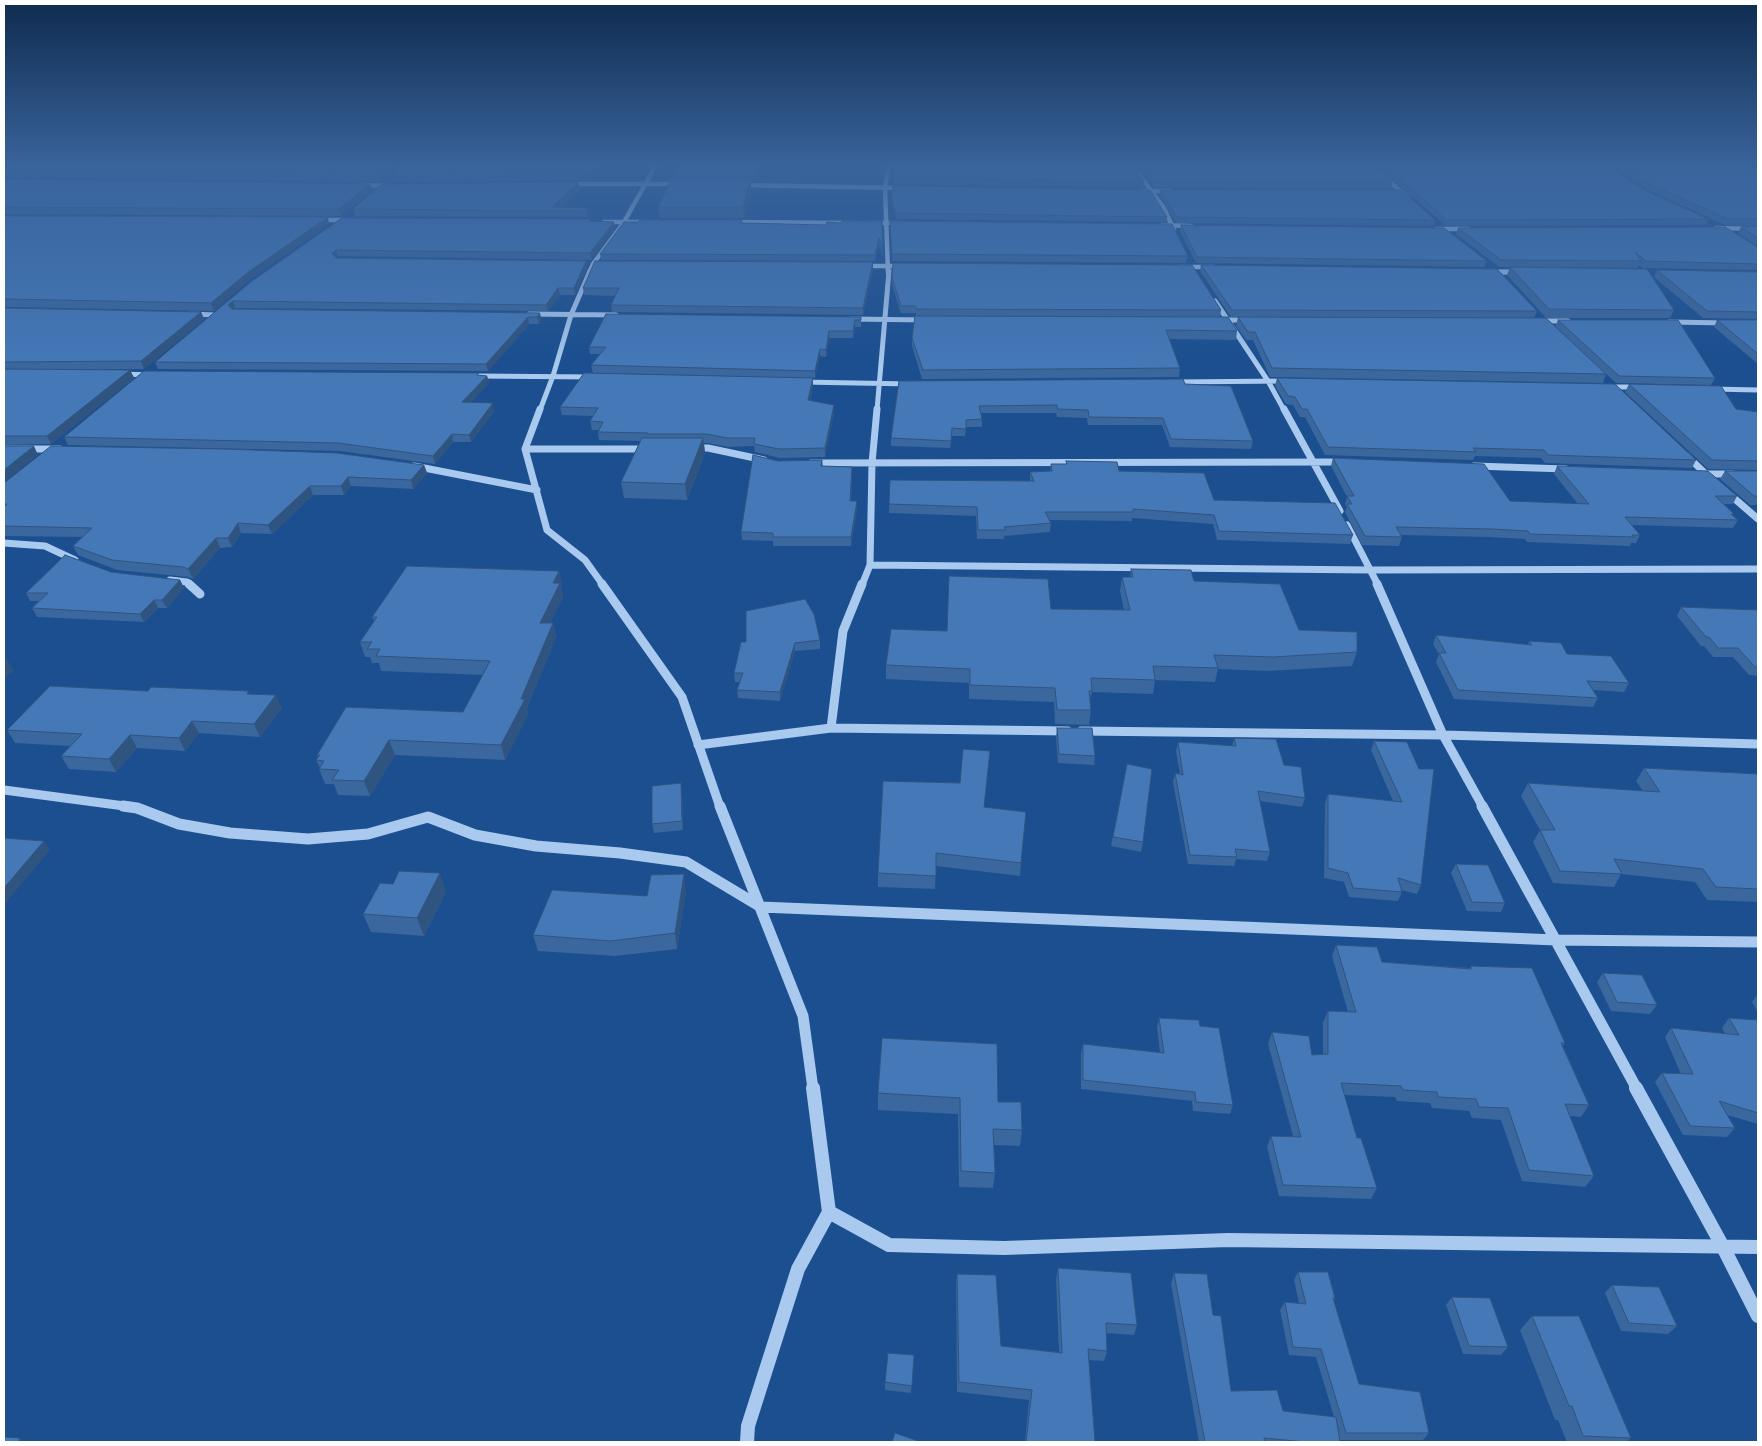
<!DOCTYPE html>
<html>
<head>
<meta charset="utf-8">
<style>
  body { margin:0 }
  #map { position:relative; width:1762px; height:1446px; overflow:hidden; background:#1b4f8f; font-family:"Roboto Condensed",sans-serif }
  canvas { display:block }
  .frame { position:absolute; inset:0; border:5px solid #fff; pointer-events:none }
</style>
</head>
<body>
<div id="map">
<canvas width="1762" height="1446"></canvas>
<div class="frame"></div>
</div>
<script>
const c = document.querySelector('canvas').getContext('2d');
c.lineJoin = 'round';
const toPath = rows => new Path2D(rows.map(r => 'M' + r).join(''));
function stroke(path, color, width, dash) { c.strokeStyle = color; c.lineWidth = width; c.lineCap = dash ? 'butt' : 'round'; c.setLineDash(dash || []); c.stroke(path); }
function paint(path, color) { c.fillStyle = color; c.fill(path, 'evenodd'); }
const minorFar5 = toPath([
  [1131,163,1164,208,1174,230],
  [1369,163,1408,198],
  [1598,164,1630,165],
  [569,184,681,184],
  [359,185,391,186],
  [739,185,903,188],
  [1141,191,1171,191],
  [319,220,348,220],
  [604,222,648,222],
  [731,222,853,223],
  [871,223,901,223],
  [1161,225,1191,226],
  [1716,228,1758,229],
  [1436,229,1468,229],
  [861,266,903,266],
  [1181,267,1213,267],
  [1489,272,1518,272],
  [589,273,593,264,624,222,657,163],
  [888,273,885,188,889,163]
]);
const minorFar4 = toPath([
  [1489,272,1518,272],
  [1215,301,1268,381,1284,410],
  [191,314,215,315],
  [529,314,616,315],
  [851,319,926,320],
  [1219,320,1248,320],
  [1539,321,1568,321],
  [1669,322,1728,323],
  [121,374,151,375],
  [476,376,593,377],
  [801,382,911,384],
  [1174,382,1288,381],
  [1609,387,1638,387],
  [1711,389,1758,390],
  [540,410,553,376,571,315,590,271],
  [877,410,889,271]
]);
const minorFar3 = toPath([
  [540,409,525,449,547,530,585,560,603,585],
  [1284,409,1340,511],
  [693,448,708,448,764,460],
  [4,449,60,449],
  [525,449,647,449],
  [1687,456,1709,477],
  [811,463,1343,462],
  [414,466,537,490],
  [1474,466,1566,469],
  [1701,474,1733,474],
  [1728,493,1758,519],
  [1347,525,1378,585],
  [4,543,45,546,75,560],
  [870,565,1371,570,1758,569],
  [170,580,187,582,191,585],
  [862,585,870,565,872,463,877,409]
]);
const minorFar2 = toPath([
  [189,584,200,594],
  [602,584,682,697,720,807],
  [1377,584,1443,735,1483,807],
  [831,728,843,631,862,584],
  [1081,731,1443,735,1758,744],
  [698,745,831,728,1068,731],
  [4,790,132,807]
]);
const minorFar1 = toPath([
  [123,806,137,808,179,824,230,833,308,839,368,834,428,817,475,835,536,846,620,853,686,862,761,907,1556,940,1758,942],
  [720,806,803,1016,813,1089],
  [1482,806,1637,1089]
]);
const minor = toPath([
  [1636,1088,1723,1247,1758,1316],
  [829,1212,889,1245,1004,1248,1228,1240,1758,1247],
  [747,1442,748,1426,798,1269,829,1212,813,1088]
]);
const wall = toPath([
  [4,163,405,163,381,182,4,177],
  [408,163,605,163,588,180,394,182,392,176],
  [763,163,753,182,751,182,751,190,744,218,660,218,658,207,676,178,676,175],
  [1135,163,1371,163,1392,182,1391,188,1154,187],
  [1374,163,1608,163,1619,173,1646,191,1708,219,1706,225,1446,226],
  [1620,163,1691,164,1758,163,1758,226,1725,225,1648,190,1618,169],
  [894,178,1144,181,1144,187,894,184],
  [4,179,370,184,372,190,341,216,4,214],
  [580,189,560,208,587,211,588,217,355,216,353,209],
  [1160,190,1435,220,1433,226,1176,223,1160,195],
  [892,198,1167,217,1167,222,896,219,892,204],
  [4,216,329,224,249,280,214,311,4,307],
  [342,218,614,222,615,228,591,260,338,256,336,258,586,261,587,268,575,295,560,295,548,311,235,308,233,309,540,313,541,320,539,324,529,324,488,371,158,369,155,362,252,281],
  [742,220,742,223,826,225,841,223,882,221,883,257,879,244,875,261,601,260,600,254,638,222],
  [890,221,1188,256,1186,263,892,261],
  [1181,225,1487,261,1484,267,1196,263,1180,231],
  [1758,226,1758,246,1738,233,1741,227],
  [1458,228,1758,247,1758,270,1643,268,1639,265,1638,268,1534,267,1674,310,1670,318,1546,318,1507,275,1510,267,1499,267,1456,234],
  [873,262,873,269,863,315,612,312,611,305,616,296,584,295,583,288],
  [893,263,1221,310,1220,317,916,316,916,313,901,313,892,285],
  [1201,265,1537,311,1534,318,1231,317,1200,271],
  [1657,270,1758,272,1758,319,1703,318,1654,277],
  [4,308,201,312,204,319,144,369,31,369,130,370,134,378,51,444,4,445],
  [861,317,861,327,855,327,853,338,829,338,826,357,820,356,815,378,593,373,591,365,601,354,590,354,589,347],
  [1228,317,1237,331,1236,340,1169,339,1180,368,1179,377,922,379,912,346,912,338],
  [1238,317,1555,327,1558,320,1715,378,1711,385,1616,383,1606,374,1603,383,1270,377,1253,340,1246,340,1236,326],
  [1717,320,1758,320,1758,364,1714,327],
  [480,375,487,376,489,383,471,402,494,411,471,442,453,442,435,464,340,451,68,445,64,437],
  [1277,378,1696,460,1692,468,1545,463,1541,458,1475,456,1473,460,1325,455,1305,417,1300,417,1293,405,1286,404,1275,386],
  [899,381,1185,384,1253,441,1251,449,1170,447,1162,425,1088,425,1087,418,1057,417,1056,413,981,413,982,419,982,427,966,427,965,436,952,436,950,448,891,446,891,438],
  [1629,384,1736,409,1758,412,1758,470,1708,469,1625,392],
  [813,387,810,400,834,413,825,457,780,458,755,452,754,446,728,447,708,443,704,443,705,453,687,500,624,498,621,482,640,441,599,440,598,432,598,430,592,430,590,421,593,416,562,415,560,407],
  [1333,458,1510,501,1578,504,1554,474,1557,466,1737,496,1733,504,1724,504,1734,514,1733,516,1738,520,1733,528,1632,525,1640,535,1636,543,1631,543,1630,546,1527,542,1525,539,1489,537,1400,535,1402,537,1399,546,1362,545,1345,512,1347,507,1345,504,1347,497,1331,466],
  [822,460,823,466,852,467,851,501,857,509,851,546,773,546,773,541,742,540,741,532,778,461],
  [1066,461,1119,471,1214,500,1353,535,1350,544,1217,540,1213,524,1132,518,1132,521,1049,520,1051,523,1050,532,1004,536,1004,539,977,539,976,516,889,513,890,480,1030,481,1030,472,1050,471,1051,464,1066,464],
  [424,465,427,473,413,489,351,486,344,495,313,495,272,534,241,533,232,547,220,548,193,579,188,577,117,570,78,555,73,546,83,537,4,536,4,483],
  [1725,471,1758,471,1758,505,1750,505,1720,479],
  [1131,569,1194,581,1299,630,1357,652,1352,666,1269,671,1218,669,1215,682,1155,680,1153,694,1092,692,1090,700,1091,710,1089,725,1055,724,1054,702,969,699,969,683,886,679,886,665,947,631,1051,609,1124,610,1120,591,1122,577,1130,577],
  [559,571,562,585,561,587,563,597,550,623,553,623,556,637,527,708,528,714,505,760,395,755,370,796,338,795,334,784,325,784,319,769,320,768,316,760,318,758,317,755,463,712,483,675,381,671,379,663,372,663,370,657,365,657,360,642,374,621,372,617],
  [180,580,184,588,167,608,158,608,144,622,37,617,32,608,39,601,30,601,26,593],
  [1681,607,1758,610,1758,676,1749,675,1733,657,1713,657,1704,646,1701,646,1677,616],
  [1436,635,1528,645,1529,641,1629,683,1624,692,1593,690,1598,698,1593,707,1454,699,1436,662,1439,654,1433,644],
  [820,640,820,649,795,651,780,701,738,698,737,690,740,682,735,682,734,673,741,642],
  [148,691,250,694,282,708,260,737,199,733,185,751,137,748,116,772,69,769,61,756,70,746,15,743,7,730],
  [1057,728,1095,756,1094,765,1058,763,1056,737],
  [1234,738,1284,765,1305,798,1302,807,1260,801,1270,852,1267,861,1236,859,1234,866,1188,864,1173,782,1175,773,1180,774,1176,751,1178,742,1232,746],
  [1374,741,1407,742,1421,885,1417,894,1401,890,1402,892,1398,901,1349,897,1344,882,1324,878,1325,803,1328,794,1393,801,1371,750],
  [1127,764,1143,842,1141,852,1111,846],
  [1644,768,1758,774,1758,902,1707,900,1695,882,1621,874,1614,887,1553,883,1533,842,1540,830,1521,796,1528,783,1643,791,1636,781],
  [682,792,683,830,654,833,652,824],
  [984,807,1021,863,1020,876,936,866,935,889,878,887,878,873],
  [1456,864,1505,903,1501,912,1467,911,1451,873],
  [686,890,677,949,615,956,538,951,533,935,647,896],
  [446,892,424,936,371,932,363,914],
  [1336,945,1382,962,1470,968,1471,966,1565,1043,1563,1046,1589,1105,1581,1117,1570,1116,1594,1176,1585,1187,1522,1181,1501,1120,1472,1118,1469,1111,1432,1108,1430,1103,1397,1101,1395,1097,1344,1095,1357,1138,1377,1188,1371,1199,1279,1196,1267,1147,1271,1136,1293,1136,1268,1044,1272,1032,1312,1055,1323,1054,1323,1022,1328,1011,1348,1012,1332,956],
  [1603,973,1657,1005,1650,1014,1611,1011,1597,982],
  [1758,994,1758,1013,1752,1002],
  [1159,1018,1200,1026,1233,1105,1230,1114,1193,1111,1192,1101,1081,1089,1081,1053,1083,1044,1160,1053,1157,1027],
  [1729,1018,1758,1020,1758,1124,1727,1115,1735,1128,1727,1137,1683,1135,1655,1082,1662,1073,1681,1074,1665,1037,1671,1028,1725,1034,1722,1028],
  [882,1038,998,1102,1022,1130,1020,1146,994,1145,995,1173,993,1188,959,1187,958,1114,878,1110,878,1093],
  [1058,1268,1137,1325,1134,1335,1106,1333,1107,1351,1104,1361,1089,1360,1095,1442,1025,1442,1029,1400,957,1392,956,1285,957,1274,1001,1346,1059,1352,1056,1279],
  [1298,1272,1335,1298,1334,1301,1359,1384,1429,1433,1423,1440,1340,1440,1339,1436,1340,1442,1199,1442,1171,1284,1174,1273,1213,1315,1231,1391,1283,1411,1334,1417,1316,1357,1289,1355,1280,1310,1285,1302,1299,1303,1294,1280],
  [1612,1285,1677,1326,1668,1334,1621,1331,1605,1293],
  [1452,1297,1508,1347,1501,1355,1463,1354,1446,1305],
  [1532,1316,1631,1438,1626,1442,1567,1442,1558,1420,1555,1420,1520,1330],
  [914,1355,911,1393,885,1390,885,1382]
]);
const shadedWall = toPath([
  [396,163,405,163,381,182,379,176],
  [598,163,605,163,588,180,587,174],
  [760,163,763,163,753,182,753,176],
  [750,179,751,190,744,218,743,207],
  [578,182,580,189,557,210,552,207],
  [370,184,372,190,341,216,339,209],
  [328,217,329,224,249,280,214,311,211,303,247,273],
  [614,222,615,228,591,260,590,253],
  [879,238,879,244,875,261,875,255],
  [336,250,338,256,334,259,332,253],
  [586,261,587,268,575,295,574,288],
  [873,262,873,269,863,315,863,308],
  [558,288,560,295,548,311,546,305],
  [233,301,235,308,231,311,228,305],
  [201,312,204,319,144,369,141,361],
  [540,313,541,320,539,324,537,317],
  [528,317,529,324,488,371,486,364],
  [855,320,855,327,853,338,853,331],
  [829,331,829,338,826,357,826,350],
  [820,349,820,356,815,378,815,371],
  [130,370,134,378,51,444,47,436],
  [487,376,489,383,464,410,462,402],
  [813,378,813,387,808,408,808,400],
  [493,403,494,411,471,442,469,435],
  [834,405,834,413,825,457,825,448],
  [452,434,453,442,435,464,433,456],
  [703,438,705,453,687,500,685,484],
  [34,446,38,455,4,482,4,470],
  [424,465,427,473,413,489,411,480],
  [348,477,351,486,344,495,341,486],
  [310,486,313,495,272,534,268,525],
  [857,501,857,509,851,546,851,537],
  [238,523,241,533,232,547,228,538],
  [216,538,220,548,193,579,188,569],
  [559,571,562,585,561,587,563,597,543,637,540,623,553,583],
  [180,580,184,588,167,608,162,600],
  [154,600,158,608,144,622,140,614],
  [553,623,556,637,527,708,528,714,505,760,501,745],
  [795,643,795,651,780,701,780,692],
  [6,658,14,671,4,679,4,659],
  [276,695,282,708,260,737,254,724],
  [192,721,199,733,185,751,179,738],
  [130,735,137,748,116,772,109,759],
  [389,740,395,755,370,796,364,781],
  [681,783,682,792,683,830,682,821],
  [44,841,50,850,4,905,4,888],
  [440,873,446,892,424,936,417,918],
  [684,874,686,890,677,949,675,933],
  [20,1438,26,1442,18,1442]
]);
const building = toPath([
  [4,163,396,163,379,176,4,171,4,163],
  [408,163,598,163,587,174,392,176,408,163],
  [681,163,760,163,753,176,676,175,681,163],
  [895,163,1131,163,1144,181,894,178,895,163],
  [1140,163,1371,163,1392,182,1155,181,1140,163],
  [1382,163,1608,163,1619,173,1646,191,1708,219,1447,220,1382,163],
  [1620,163,1691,164,1703,163,1758,163,1758,219,1728,219,1650,184,1620,163],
  [672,178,750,179,743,207,658,207,672,178],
  [4,179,370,184,339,209,4,207,4,179],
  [578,182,552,207,586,208,587,211,353,209,382,184,578,182],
  [893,186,1150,190,1167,217,896,213,892,198,893,186],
  [1160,190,1401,190,1435,220,1177,217,1160,190],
  [4,216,328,217,247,273,211,303,4,299,4,216],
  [342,218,589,219,590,221,614,222,590,253,336,250,332,253,336,258,586,261,574,288,558,288,546,305,233,301,228,305,232,309,540,313,537,317,528,317,486,364,155,362,252,281,342,218],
  [640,220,742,220,741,223,826,225,827,222,841,223,842,221,882,221,883,251,879,238,875,255,600,254,624,222,638,222,640,220],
  [890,221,1172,224,1188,256,892,254,890,221],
  [1181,225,1444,228,1487,261,1197,257,1181,225],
  [1758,226,1758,238,1741,227,1758,226],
  [1725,227,1758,247,1758,264,1646,261,1635,252,1641,261,1501,260,1458,228,1725,227],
  [595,261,873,262,863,308,611,305,619,288,583,288,595,261],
  [893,263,1192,265,1221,310,916,309,916,306,901,306,892,278,893,263],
  [1201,265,1497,269,1537,311,1232,310,1201,265],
  [1510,267,1647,269,1674,310,1549,309,1510,267],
  [1657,270,1758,272,1758,312,1707,311,1657,270],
  [4,308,201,312,141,361,4,362,4,308],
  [606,314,861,317,861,320,855,320,853,331,829,331,826,350,820,349,815,371,591,365,606,347,589,347,606,314],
  [915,316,1228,317,1237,331,1166,330,1180,368,923,370,912,338,915,316],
  [1238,317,1546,318,1606,374,1272,368,1255,332,1248,332,1238,317],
  [1558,320,1678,320,1715,378,1619,376,1558,320],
  [1717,320,1758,320,1758,354,1717,320],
  [4,369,130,370,47,436,4,436,4,369],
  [144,371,479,373,477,375,487,376,462,402,493,403,469,435,452,434,433,456,338,443,64,437,144,371],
  [584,373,813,378,808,400,834,405,825,448,779,449,754,444,755,438,727,438,707,434,648,434,648,433,598,432,603,422,590,421,598,408,560,407,584,373],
  [1277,378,1615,384,1696,460,1548,455,1544,450,1473,448,1476,452,1328,447,1307,409,1302,409,1295,397,1288,396,1277,378],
  [1183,379,1185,384,1231,386,1253,441,1171,439,1163,418,1089,417,1088,410,1057,409,1057,405,979,406,982,419,966,420,966,429,952,428,951,441,891,438,899,381,1183,379],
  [1629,384,1721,386,1736,409,1758,412,1758,461,1712,460,1629,384],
  [642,438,703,438,685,484,621,482,642,438],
  [4,446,34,446,4,470,4,446],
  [51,446,224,449,337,453,424,465,411,480,348,477,341,486,310,486,268,525,238,523,228,538,216,538,188,569,183,567,112,560,73,546,92,528,4,526,4,507,7,504,4,504,4,483,51,446],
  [753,455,778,461,822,460,821,466,852,467,850,501,857,501,851,537,773,537,773,533,741,532,753,455],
  [1333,458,1484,464,1510,501,1589,504,1557,466,1708,471,1737,496,1715,496,1734,514,1731,514,1738,520,1625,517,1640,535,1632,535,1634,537,1530,534,1528,531,1492,529,1396,527,1402,537,1365,536,1347,504,1352,504,1347,496,1354,496,1333,458],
  [1066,461,1117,462,1119,471,1204,473,1214,500,1335,503,1353,535,1219,531,1214,515,1133,509,1133,512,1045,512,1051,523,1004,527,1005,530,978,530,977,507,889,504,890,480,1034,481,1030,472,1052,471,1051,464,1067,464,1066,461],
  [1725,471,1758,471,1758,496,1754,496,1725,471],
  [65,555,111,572,180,580,162,600,154,600,140,614,32,608,48,593,26,593,65,555],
  [407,566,559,571,553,583,560,583,540,623,553,623,521,699,525,699,501,745,389,740,364,781,332,780,339,770,319,769,324,761,316,760,320,755,317,755,346,707,463,712,490,661,376,656,380,649,367,649,372,642,360,642,377,617,372,617,407,566],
  [1131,569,1191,570,1194,581,1280,584,1299,630,1357,632,1357,652,1273,657,1214,655,1218,668,1153,666,1155,680,1091,678,1092,691,1089,691,1091,710,1057,710,1055,688,970,685,970,669,886,665,891,629,947,631,949,576,1048,579,1051,609,1130,610,1122,577,1133,577,1131,569],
  [805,599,814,614,820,640,795,643,780,692,737,690,743,673,734,673,741,642,746,642,746,611,805,599],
  [1681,607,1758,610,1758,667,1755,667,1738,648,1718,648,1709,637,1706,637,1681,607],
  [1436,635,1532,645,1529,641,1561,643,1567,654,1611,656,1629,683,1587,681,1598,698,1458,690,1439,653,1446,653,1436,635],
  [50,686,148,691,151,687,249,691,247,694,276,695,254,724,192,721,179,738,130,735,109,759,61,756,82,734,7,730,50,686],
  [1057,728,1092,728,1095,756,1059,754,1057,728],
  [1234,738,1276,739,1284,765,1301,767,1305,798,1258,791,1270,852,1235,849,1237,857,1190,855,1175,773,1183,775,1178,742,1236,746,1234,738],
  [1374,741,1407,742,1419,769,1434,769,1421,885,1398,878,1402,892,1353,888,1348,873,1328,868,1328,794,1402,802,1374,741],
  [963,749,990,751,984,807,1026,812,1021,863,936,853,936,876,878,873,883,781,960,783,963,749],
  [1127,764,1152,769,1143,842,1113,837,1127,764],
  [1644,768,1758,774,1758,889,1716,887,1703,869,1614,859,1622,874,1560,871,1540,830,1555,830,1528,783,1660,792,1644,768],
  [681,783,682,821,652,824,652,786,681,783],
  [4,838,44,841,4,888,4,838],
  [1456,864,1488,865,1505,903,1472,902,1456,864],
  [399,871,440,873,417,918,363,914,380,883,393,884,399,871],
  [684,874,675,933,611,941,533,935,552,890,647,896,651,875,684,874],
  [1336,945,1377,947,1382,962,1471,969,1471,966,1532,968,1565,1043,1561,1043,1589,1105,1565,1104,1594,1176,1529,1170,1508,1108,1479,1107,1476,1099,1438,1097,1437,1092,1403,1090,1401,1086,1341,1083,1357,1138,1361,1138,1377,1188,1283,1185,1271,1136,1301,1137,1272,1032,1309,1036,1312,1055,1328,1054,1328,1011,1356,1012,1336,945],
  [1603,973,1642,975,1657,1005,1617,1002,1603,973],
  [1159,1018,1199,1020,1200,1026,1219,1028,1233,1105,1196,1102,1195,1092,1083,1080,1083,1044,1164,1053,1159,1018],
  [1729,1018,1758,1020,1758,1113,1719,1101,1735,1128,1690,1126,1662,1073,1693,1074,1671,1028,1739,1035,1729,1018],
  [882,1038,997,1044,998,1102,1021,1102,1022,1130,993,1129,995,1173,961,1171,960,1098,878,1093,882,1038],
  [1058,1268,1131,1273,1137,1325,1106,1323,1107,1351,1088,1349,1095,1442,1026,1442,1032,1390,959,1382,957,1274,996,1275,1001,1346,1062,1353,1058,1268],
  [1298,1272,1328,1272,1335,1298,1333,1298,1359,1384,1420,1392,1429,1433,1346,1433,1321,1349,1293,1347,1285,1302,1306,1304,1298,1272],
  [1174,1273,1207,1274,1213,1315,1221,1316,1231,1391,1277,1390,1283,1411,1336,1417,1340,1442,1305,1442,1264,1438,1265,1442,1205,1442,1174,1273],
  [1612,1285,1659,1287,1677,1326,1629,1323,1612,1285],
  [1452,1297,1490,1298,1508,1347,1469,1346,1452,1297],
  [1532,1316,1579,1316,1631,1438,1583,1436,1572,1406,1569,1406,1532,1316],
  [888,1353,914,1355,912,1386,885,1382,888,1353],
  [895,1433,921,1442,892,1442,895,1433],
  [4,1437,20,1438,18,1442,4,1442,4,1437]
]);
stroke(minorFar5, '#a9c9ee', 4.5);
stroke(minorFar4, '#a9c9ee', 5);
stroke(minorFar3, '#a9c9ee', 7);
stroke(minorFar2, '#a9c9ee', 9);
stroke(minorFar1, '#a9c9ee', 11);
stroke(minor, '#a9c9ee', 14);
paint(wall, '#3a679d');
paint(shadedWall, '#305480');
paint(building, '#4478b7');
stroke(building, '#305480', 1);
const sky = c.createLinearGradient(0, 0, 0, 366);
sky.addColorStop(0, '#0f2b4f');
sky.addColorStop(0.45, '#39639b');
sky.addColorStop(1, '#39639b00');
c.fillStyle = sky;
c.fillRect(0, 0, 1762, 366);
</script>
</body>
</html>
